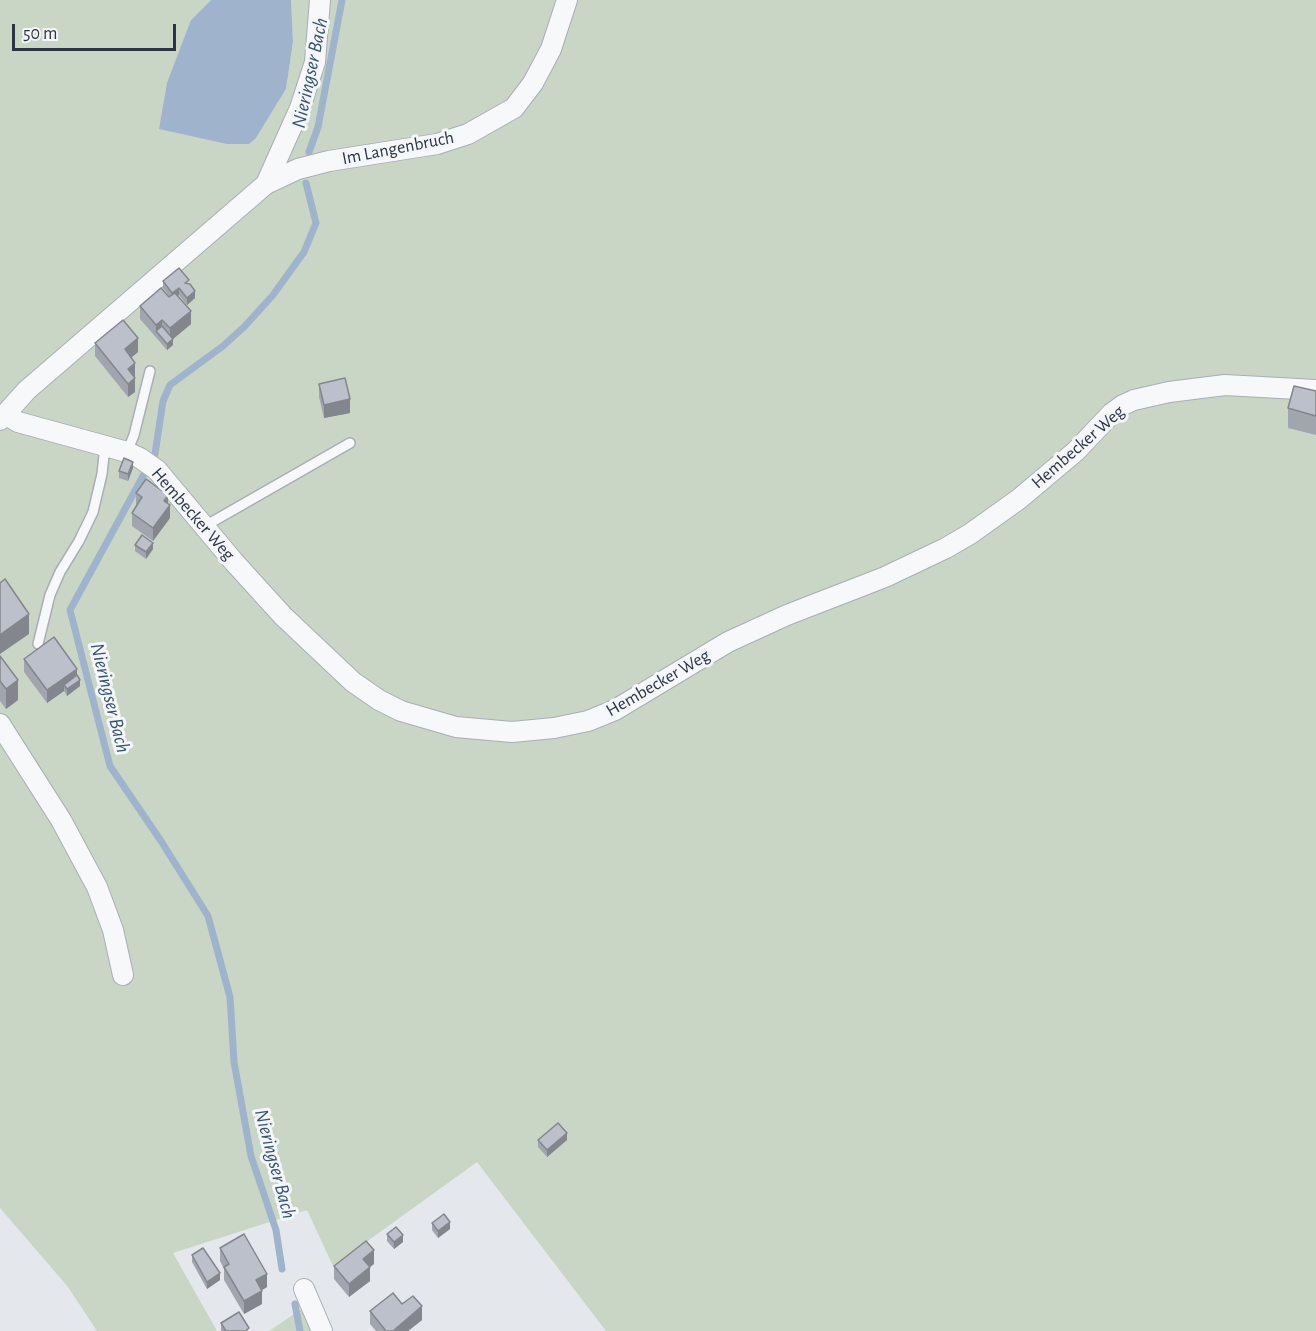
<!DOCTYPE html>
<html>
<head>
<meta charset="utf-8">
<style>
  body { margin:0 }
  #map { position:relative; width:1316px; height:1331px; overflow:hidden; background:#e4e7ec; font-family:"Alegreya Sans",sans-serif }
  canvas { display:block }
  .scale { position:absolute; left:12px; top:24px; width:164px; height:27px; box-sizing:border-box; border:3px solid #2b3445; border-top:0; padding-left:8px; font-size:18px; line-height:21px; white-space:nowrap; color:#2b3445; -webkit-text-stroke:4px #f4f6f9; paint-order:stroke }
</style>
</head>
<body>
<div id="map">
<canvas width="1316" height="1331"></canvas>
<div class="scale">50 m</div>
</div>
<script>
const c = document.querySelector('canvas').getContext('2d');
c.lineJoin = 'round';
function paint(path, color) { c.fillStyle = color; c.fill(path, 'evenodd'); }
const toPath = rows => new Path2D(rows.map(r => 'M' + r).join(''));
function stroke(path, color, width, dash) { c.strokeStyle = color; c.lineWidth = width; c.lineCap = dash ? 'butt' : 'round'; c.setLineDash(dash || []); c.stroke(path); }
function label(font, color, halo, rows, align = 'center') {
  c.font = font + ' "Alegreya Sans",sans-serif'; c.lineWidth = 6; c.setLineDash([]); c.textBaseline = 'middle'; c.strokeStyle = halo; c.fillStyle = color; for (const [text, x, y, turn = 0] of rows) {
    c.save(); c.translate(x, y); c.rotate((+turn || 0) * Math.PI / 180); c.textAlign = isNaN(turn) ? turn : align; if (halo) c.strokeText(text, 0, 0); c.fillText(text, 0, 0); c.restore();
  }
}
const green = toPath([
  [0,0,211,0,191,20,227,144,248,144,256,138,286,89,293,42,291,0,1316,0,1316,1331,606,1331,477,1162,333,1266,307,1210,173,1253,217,1331,97,1331,68,1287,0,1208],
  [303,1308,314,1331,269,1331]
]);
const water = toPath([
  [211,0,291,0,293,42,286,89,256,138,249,144,227,144,159,129,167,83,191,20]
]);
const stream = toPath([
  [309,152,318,127,342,0],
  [282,1269,276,1230,251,1156,234,1062,230,997,208,916,161,841,110,766,70,610,155,454,163,401,170,385,223,346,245,326,273,295,304,252,316,223,306,183],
  [295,1304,300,1331]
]);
const lane = toPath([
  [127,452,134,435,150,371],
  [205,526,350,443],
  [38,644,50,595,60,572,79,541,93,512,102,474,105,446]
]);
const street = toPath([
  [266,184,300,108,315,62,320,0],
  [5,414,18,422,127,452,140,458,157,470,234,562,283,616,353,682,379,700,401,711,456,727,512,732,554,728,588,721,615,710,728,642,787,615,885,577,946,548,970,534,1019,499,1076,451,1112,413,1123,405,1134,400,1169,392,1225,385,1316,390],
  [0,420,27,390,266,184,298,169,329,161,437,144,468,134,514,108,533,83,551,49,567,0],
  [0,724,61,820,97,887,113,930,123,975],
  [304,1289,322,1331]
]);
const wall = toPath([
  [163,281,189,284,195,298,187,305,179,295,178,296,191,324,173,339,173,345,167,350,140,319,140,306,170,297,163,288],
  [95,343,138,352,131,357,135,376,134,377,135,392,128,397,95,356],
  [319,384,350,413,324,418,319,397],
  [1316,391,1316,435,1288,428,1288,408],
  [133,468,128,481,119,478,119,471],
  [136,493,168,503,170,518,153,541,132,526,132,513,136,507],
  [135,545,153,549,146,559,135,551],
  [0,656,18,700,6,709,0,701],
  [24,659,77,676,80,686,67,696,64,691,47,703,24,672],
  [538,1140,567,1140,547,1157,538,1147],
  [432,1223,450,1229,438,1238,432,1230],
  [387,1234,403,1242,394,1249,387,1241],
  [220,1248,267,1287,261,1290,262,1304,244,1314,224,1280,224,1269,220,1261],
  [192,1255,220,1280,207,1289,192,1262],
  [374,1264,370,1267,370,1281,349,1297,334,1279,334,1266],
  [402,1304,422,1320,408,1331,376,1331,370,1324,370,1311],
  [221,1323,249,1331,221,1331]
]);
const shadedWall = toPath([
  [179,288,179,295,172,300,172,293],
  [195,291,195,298,187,305,187,298],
  [191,311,191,324,173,339,173,345,167,350,167,344,170,341,170,328],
  [162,320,162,333,156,331,156,325],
  [138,338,138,352,125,363,125,349],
  [135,363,135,376,128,382,128,369],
  [135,378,135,392,128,397,128,384],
  [350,399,350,413,324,418,324,405],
  [133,462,133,468,128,481,128,474],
  [168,495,168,508,170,505,170,518,153,541,153,528,164,501],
  [153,543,153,549,146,559,146,552],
  [29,614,29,634,0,654,0,635],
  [77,669,77,682,64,685,64,691,47,703,47,690],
  [18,680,18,700,6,709,6,689],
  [80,680,80,686,67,696,67,689],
  [567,1133,567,1140,547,1157,547,1150],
  [450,1222,450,1229,438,1238,438,1231],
  [403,1235,403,1242,394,1249,394,1242],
  [374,1250,374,1264,363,1272,363,1259],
  [370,1267,370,1281,349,1297,349,1284],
  [220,1273,220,1280,207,1289,207,1282],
  [267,1274,267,1287,256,1294,256,1280],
  [262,1291,262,1304,244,1314,244,1301],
  [422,1306,422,1320,408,1331,393,1331]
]);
const building = toPath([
  [179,268,189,280,185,283,190,284,195,291,187,298,179,288,172,293,163,281,179,268],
  [161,288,169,297,175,293,191,311,170,328,162,320,156,325,140,306,161,288],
  [123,320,138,338,125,349,135,363,128,369,135,378,128,384,95,343,123,320],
  [162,326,173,339,167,344,156,331,162,326],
  [345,378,350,399,324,405,319,384,345,378],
  [1294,386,1316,391,1316,416,1288,408,1294,386],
  [124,458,133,462,128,474,119,471,124,458],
  [146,479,168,495,164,501,170,505,153,528,132,513,142,497,136,493,146,479],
  [142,535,153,543,146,552,135,545,142,535],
  [5,579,29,614,0,635,0,583,5,579],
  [54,637,77,669,47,690,24,659,54,637],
  [0,656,18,680,6,689,0,681,0,656],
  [77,675,80,680,67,689,64,685,77,675],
  [558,1123,567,1133,547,1150,538,1140,558,1123],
  [444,1214,450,1222,438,1231,432,1223,444,1214],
  [396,1227,403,1235,394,1242,387,1234,396,1227],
  [244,1234,267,1274,256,1280,262,1291,244,1301,224,1267,229,1264,220,1248,244,1234],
  [366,1241,374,1250,363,1259,370,1267,349,1284,334,1266,366,1241],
  [203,1248,220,1273,207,1282,192,1255,203,1248],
  [393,1293,402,1304,413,1296,422,1306,393,1331,386,1331,370,1311,393,1293],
  [239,1312,249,1328,245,1331,226,1331,221,1323,239,1312]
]);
const streetNames = [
  ["Im Langenbruch",398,148,-11],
  ["Hembecker Weg",1078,447,-41],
  ["Hembecker Weg",193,514,49],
  ["Hembecker Weg",658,683,-30]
];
const waterNames = [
  ["Nieringser Bach",310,73,-78],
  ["Nieringser Bach",110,698,76],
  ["Nieringser Bach",275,1164,75]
];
paint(green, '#c9d6c5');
paint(water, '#9fb4cc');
stroke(stream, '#9fb4cc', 7);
stroke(lane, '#a9aeb7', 12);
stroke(street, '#a9aeb7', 22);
stroke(lane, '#f7f8fa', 9);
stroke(street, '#f7f8fa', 20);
paint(wall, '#a1a5ae');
paint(shadedWall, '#83868d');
paint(building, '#bbc0ca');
stroke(building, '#83868d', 1.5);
label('18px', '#2b3445', '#f4f6f9', streetNames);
label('italic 20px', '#34527a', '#f4f6f9', waterNames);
</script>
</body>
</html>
